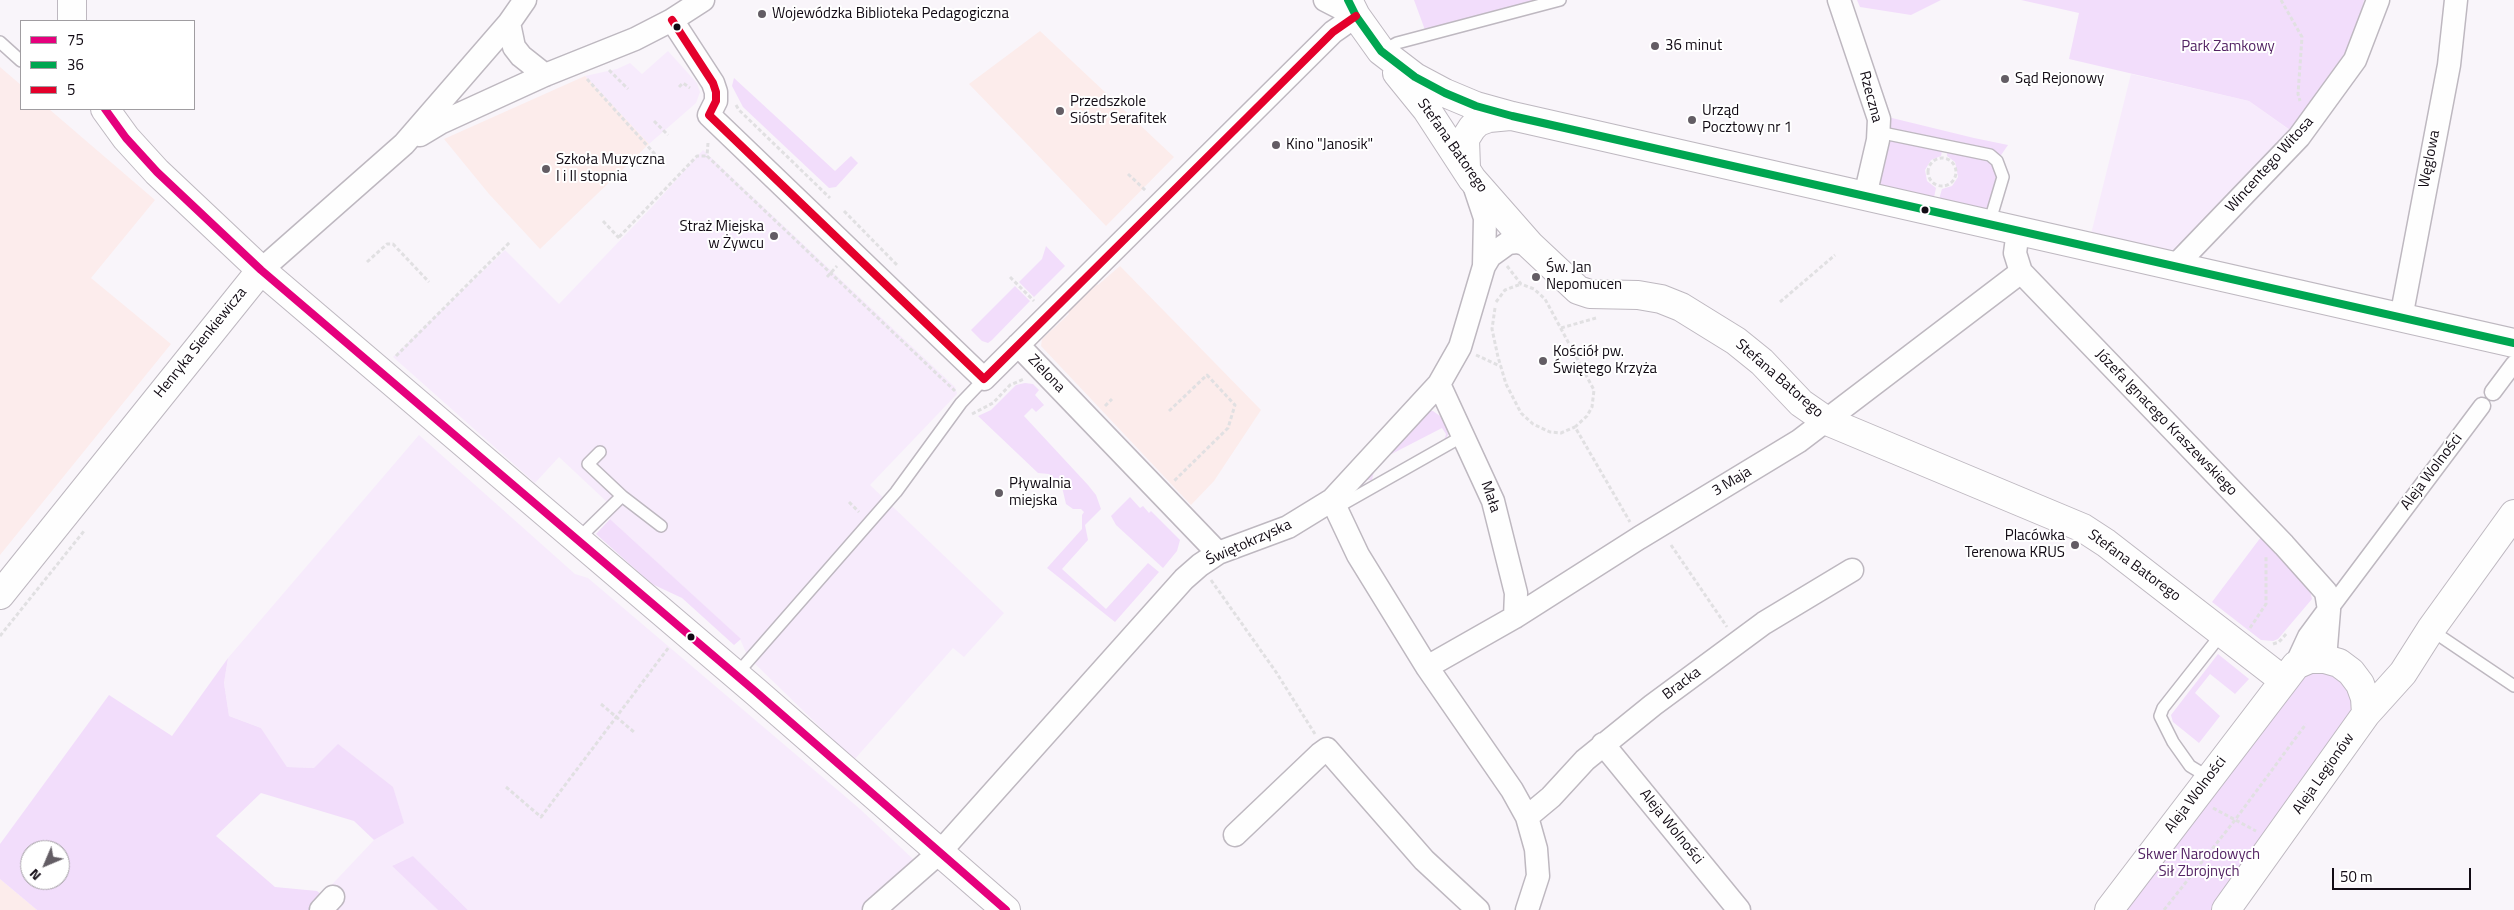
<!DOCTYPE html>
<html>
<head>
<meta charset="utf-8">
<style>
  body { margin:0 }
  #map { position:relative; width:2514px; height:910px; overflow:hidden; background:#f9f5fa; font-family:"Titillium Web",sans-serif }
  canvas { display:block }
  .legend { position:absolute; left:20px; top:20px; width:175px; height:90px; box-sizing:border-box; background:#fff; border:1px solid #a09da1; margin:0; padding:6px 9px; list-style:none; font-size:15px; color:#120b14 }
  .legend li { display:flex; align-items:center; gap:10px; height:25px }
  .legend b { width:25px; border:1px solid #a09da1 }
  .north { position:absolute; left:20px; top:840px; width:50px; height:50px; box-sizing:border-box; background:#fff; border:1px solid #a09da1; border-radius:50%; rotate:225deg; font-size:14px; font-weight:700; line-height:20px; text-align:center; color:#120b14 }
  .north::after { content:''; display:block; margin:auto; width:18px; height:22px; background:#635d64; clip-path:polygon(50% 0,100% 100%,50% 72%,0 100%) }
  .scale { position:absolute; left:2332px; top:868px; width:139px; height:22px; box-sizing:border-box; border:2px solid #120b14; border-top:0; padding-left:6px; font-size:15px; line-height:18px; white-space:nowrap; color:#120b14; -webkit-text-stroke:4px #fff; paint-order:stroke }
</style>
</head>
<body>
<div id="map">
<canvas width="2514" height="910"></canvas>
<ul class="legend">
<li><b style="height:6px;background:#e5007d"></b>75</li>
<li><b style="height:6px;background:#00a651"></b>36</li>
<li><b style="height:6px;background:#e4002b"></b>5</li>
</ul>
<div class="north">N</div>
<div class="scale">50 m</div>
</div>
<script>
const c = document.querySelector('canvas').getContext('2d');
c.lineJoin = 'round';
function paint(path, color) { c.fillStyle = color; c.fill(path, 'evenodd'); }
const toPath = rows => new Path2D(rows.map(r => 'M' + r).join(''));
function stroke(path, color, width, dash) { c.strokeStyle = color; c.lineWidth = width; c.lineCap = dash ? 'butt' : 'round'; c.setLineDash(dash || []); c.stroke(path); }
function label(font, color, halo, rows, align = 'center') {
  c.font = font + ' "Titillium Web",sans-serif'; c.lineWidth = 4; c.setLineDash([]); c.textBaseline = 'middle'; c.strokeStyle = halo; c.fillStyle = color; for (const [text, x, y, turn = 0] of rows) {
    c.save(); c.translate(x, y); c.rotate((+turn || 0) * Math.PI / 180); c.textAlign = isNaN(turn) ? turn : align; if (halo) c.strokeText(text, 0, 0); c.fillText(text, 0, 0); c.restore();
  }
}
const built = toPath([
  [668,51,697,83,700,92,696,103,649,144,585,76,617,69,630,63,642,74],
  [2131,74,2249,101,2299,137,2174,259,2090,238],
  [703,150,955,387,957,394,870,485,1004,613,964,657,953,648,854,760,748,657,740,639,610,519,607,502,559,457,535,483,393,357,505,250,559,304,651,208],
  [419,435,575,574,588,578,860,809,914,860,912,868,861,910,468,910,413,856,392,866,438,910,340,910,322,895,374,840,403,823,314,768,287,767,261,728,229,716,224,683,228,658]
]);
const education = toPath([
  [1040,31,1174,157,1106,226,969,84],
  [585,76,649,144,540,249,489,194,444,139],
  [1120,266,1261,410,1214,481,1191,505,1041,346,1042,339,1069,314,1068,312,1097,284,1098,285],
  [0,879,37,910,0,910]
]);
const medical = toPath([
  [0,67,21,85,21,109,49,109,155,200,91,278,171,344,0,555]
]);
const green = toPath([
  [1414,0,1537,0,1425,30],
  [1857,0,1941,0,1911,15,1860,7],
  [2021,0,2364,0,2361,15,2345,53,2290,130,2249,101,2069,59,2079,13],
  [734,78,835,171,851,156,858,163,836,187,829,188,743,107,732,86],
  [1892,118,1974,138,2008,145,1997,161,1878,132,1879,119],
  [1879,133,1943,146,1941,156,1931,160,1925,170,1927,181,1936,188,1933,202,1926,196,1919,194,1868,188],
  [1948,147,1989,156,2000,170,1990,215,1938,203,1942,189,1952,186,1958,177,1955,162,1947,156],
  [1046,246,1065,266,1034,297,1019,282,1042,259],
  [1015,286,1030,301,992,340,988,343,982,341,971,330],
  [1025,383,1033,384,1039,390,1035,395,1044,405,1036,412,1032,408,1024,416,1088,485,1096,495,1101,509,1085,525,1088,540,1062,569,1106,609,1148,563,1159,572,1115,622,1047,568,1082,529,1082,515,1084,512,1081,509,1073,509,1066,504,1062,487,1053,477,1049,474,1038,473,978,416,991,410,1016,385],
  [1424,411,1433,411,1447,421,1448,435,1444,442,1446,434,1442,428,1376,462,1372,480,1366,480,1364,474,1369,466,1419,413],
  [1130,497,1140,508,1143,506,1149,513,1151,511,1180,540,1177,551,1163,568,1116,525,1111,516],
  [610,519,741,639,734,645,682,598,652,584,596,534],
  [2261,537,2310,590,2312,599,2278,639,2273,641,2261,640,2212,602],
  [2218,654,2249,679,2235,694,2210,674,2195,693,2220,716,2199,743,2173,722,2171,715],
  [228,658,224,683,229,716,261,728,287,767,314,768,338,744,393,787,404,823,374,840,354,821,261,793,216,836,275,887,317,891,340,910,37,910,0,879,0,844,109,695,172,736],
  [30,850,60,850,60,880,30,880],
  [2303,670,2330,671,2352,691,2356,710,2217,910,2113,910],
  [413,856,468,910,438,910,392,866]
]);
const path = toPath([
  [2281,0,2302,37,2298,94,2300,101],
  [609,70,628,89],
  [587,79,662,162],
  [679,87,683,83,690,88],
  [736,105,739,110,830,198],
  [654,121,668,135],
  [708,143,707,156,955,391],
  '1928 172a14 14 0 1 1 28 0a14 14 0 1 1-28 0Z',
  [1128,174,1146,191],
  [844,211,898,266],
  [603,221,620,239],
  [619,237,697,156,707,156],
  [367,262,387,244,393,244,429,282],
  [1507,266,1521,284,1534,289,1545,299,1594,390,1592,407,1587,416,1575,427,1630,522],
  [827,277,837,266],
  [1010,277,1034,301],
  [1496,302,1505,290,1521,284],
  [1780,302,1835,255],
  [1495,308,1492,329,1498,357,1506,384,1521,413,1533,424,1550,432,1561,433,1575,427],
  [1561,328,1596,318],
  [1476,355,1500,366],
  [396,356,510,242],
  [1105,406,1112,399],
  [1169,411,1207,375,1235,405,1228,428,1174,481],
  [972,414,993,403,1010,385,1024,379],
  [849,502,859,512],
  [1671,545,1727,627],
  [1211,580,1276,672,1315,734],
  [2250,628,2266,604,2266,556],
  [0,636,84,531],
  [2273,644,2279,642,2287,633],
  [601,704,634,732],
  [506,787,541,817,669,647],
  [2213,808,2256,831],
  [2164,910,2235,820,2306,724]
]);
const service = toPath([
  [0,42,21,61],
  [1382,51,1397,43,1560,0],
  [1878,132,1990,155,1997,161,2003,177,1989,224],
  [600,452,588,464,622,496],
  [1336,508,1463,436],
  [577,540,622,496,661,526],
  [2431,630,2514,686],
  [735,676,896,492,961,403,984,379],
  [2208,777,2190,766,2173,742,2160,716,2163,708,2223,632]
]);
const pedestrian = toPath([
  [2493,392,2514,364],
  [2329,610,2482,406]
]);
const minor = toPath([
  [1325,0,1356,16],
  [1839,0,1879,119,1878,140,1865,196],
  [672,20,713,83,716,92,716,101,709,115,984,379,1333,32,1356,16],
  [509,23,514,47,521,56,545,75],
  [420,135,440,123,545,75,635,39,672,20,703,0],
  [2018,231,2015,253,2021,272,2284,545,2326,592,2329,610,2325,659],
  [1484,266,1490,256,1508,243,1517,242,1530,245],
  [2175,266,2299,137,2355,60,2378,0],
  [261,270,404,144,509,23,525,0],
  [2401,318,2449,65,2456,0],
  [1018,345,1218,553],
  [1439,384,1493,501,1516,593,1515,617],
  [1332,500,1358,555,1427,667,1512,790,1527,817,1536,849,1538,876,1527,910],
  [2296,665,2309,637,2329,610],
  [1427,667,1515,617,1639,538,1799,441,2021,272],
  [1603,744,1739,910],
  [1527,817,1551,797,1585,760,1653,705,1764,623,1852,570],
  [1235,835,1320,754,1327,749,1424,860,1478,910],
  [321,910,333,897],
  [874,910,940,852,1184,579,1200,565,1218,553,1288,527,1332,500,1439,384,1460,347,1484,266,1485,218,1473,182]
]);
const tertiary = toPath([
  [72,0,72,21],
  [1348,0,1356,16,1381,51,1415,77,1445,93,1476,106,1512,116,2514,343],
  [1397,73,1427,110,1472,179,1530,245,1578,290,1590,294,1638,295,1661,299,1681,307,1736,341,1762,362,1801,403,1827,421,2083,528,2106,543,2283,680],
  [105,109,126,138,157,172,261,270,756,692,1006,910],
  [1466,168,1465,139,1472,128,1478,122,1489,118,1510,116],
  [0,595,261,270],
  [2109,910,2296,665,2310,659,2325,659,2339,663,2351,672,2360,684,2365,698,2366,714],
  [2226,910,2366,714,2403,673,2431,629,2514,514]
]);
const bus1 = toPath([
  [105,109,126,138,157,172,261,270,756,692,1006,910]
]);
const bus2 = toPath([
  [1348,0,1356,16,1381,51,1415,77,1445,93,1476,106,1512,116,2514,343]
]);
const bus3 = toPath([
  [672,20,713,83,716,92,716,101,709,115,984,379,1333,32,1356,16]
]);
const markers = [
  [762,14,5,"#635d64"],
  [677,27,4.5,"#120b14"],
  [1655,46,5,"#635d64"],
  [2005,79,5,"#635d64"],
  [1060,111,5,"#635d64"],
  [1692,120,5,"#635d64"],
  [1276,145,5,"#635d64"],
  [546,169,5,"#635d64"],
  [1925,210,4.5,"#120b14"],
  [774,236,5,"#635d64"],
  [1536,277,5,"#635d64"],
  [1543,361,5,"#635d64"],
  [999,493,5,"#635d64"],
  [2075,545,5,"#635d64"],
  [691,637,4.5,"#120b14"]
];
const poiNames = [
  ["Wojewódzka Biblioteka Pedagogiczna",772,14],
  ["36 minut",1665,46],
  ["Sąd Rejonowy",2015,79],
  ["Przedszkole",1070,102],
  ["Sióstr Serafitek",1070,119],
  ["Urząd",1702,111],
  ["Pocztowy nr 1",1702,128],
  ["Kino \"Janosik\"",1286,145],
  ["Szkoła Muzyczna",556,160],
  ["I i II stopnia",556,177],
  ["Straż Miejska",764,227,"right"],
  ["w Żywcu",764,244,"right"],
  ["Św. Jan",1546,268],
  ["Nepomucen",1546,285],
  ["Kościół pw.",1553,352],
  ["Świętego Krzyża",1553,369],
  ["Pływalnia",1009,484],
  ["miejska",1009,501],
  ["Placówka",2065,536,"right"],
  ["Terenowa KRUS",2065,553,"right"]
];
const parkNames = [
  ["Park Zamkowy",2228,47],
  ["Skwer Narodowych",2199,855],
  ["Sił Zbrojnych",2199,872]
];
const streetNames = [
  ["Rzeczna",1870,97,75],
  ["Stefana Batorego",1452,146,55],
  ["Węglowa",2430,159,-79],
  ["Wincentego Witosa",2270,165,-48],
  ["Henryka Sienkiewicza",201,343,-51],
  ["Zielona",1046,374,46],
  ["Stefana Batorego",1779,379,41],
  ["Józefa Ignacego Kraszewskiego",2166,423,46],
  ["Aleja Wolności",2432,472,-53],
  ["3 Maja",1732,482,-31],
  ["Mała",1490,497,71],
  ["Świętokrzyska",1249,543,-24],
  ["Stefana Batorego",2134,566,36],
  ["Bracka",1682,684,-37],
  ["Aleja Legionów",2324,774,-55],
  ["Aleja Wolności",2196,795,-53],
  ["Aleja Wolności",1671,827,51]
];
paint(built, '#f7ebfc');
paint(education, '#fceceb');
paint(medical, '#fcecec');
paint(green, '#f2ddfb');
stroke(service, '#beb8c0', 14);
stroke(pedestrian, '#beb8c0', 19);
stroke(minor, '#beb8c0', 25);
stroke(tertiary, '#beb8c0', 30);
stroke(path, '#e1e0e2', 3, [4, 2.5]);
stroke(service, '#fefefe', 11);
stroke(pedestrian, '#fefefe', 16);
stroke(minor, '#fefefe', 22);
stroke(tertiary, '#fefefe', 28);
stroke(bus1, '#e5007d', 8);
stroke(bus2, '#00a651', 8);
stroke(bus3, '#e4002b', 8);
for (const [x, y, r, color] of markers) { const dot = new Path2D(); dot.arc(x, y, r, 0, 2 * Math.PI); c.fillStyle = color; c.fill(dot); stroke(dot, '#fff', 2); }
label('15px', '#120b14', '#fff', poiNames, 'left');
label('15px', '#542464', '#fff', parkNames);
label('15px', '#120b14', '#fff', streetNames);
</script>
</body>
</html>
